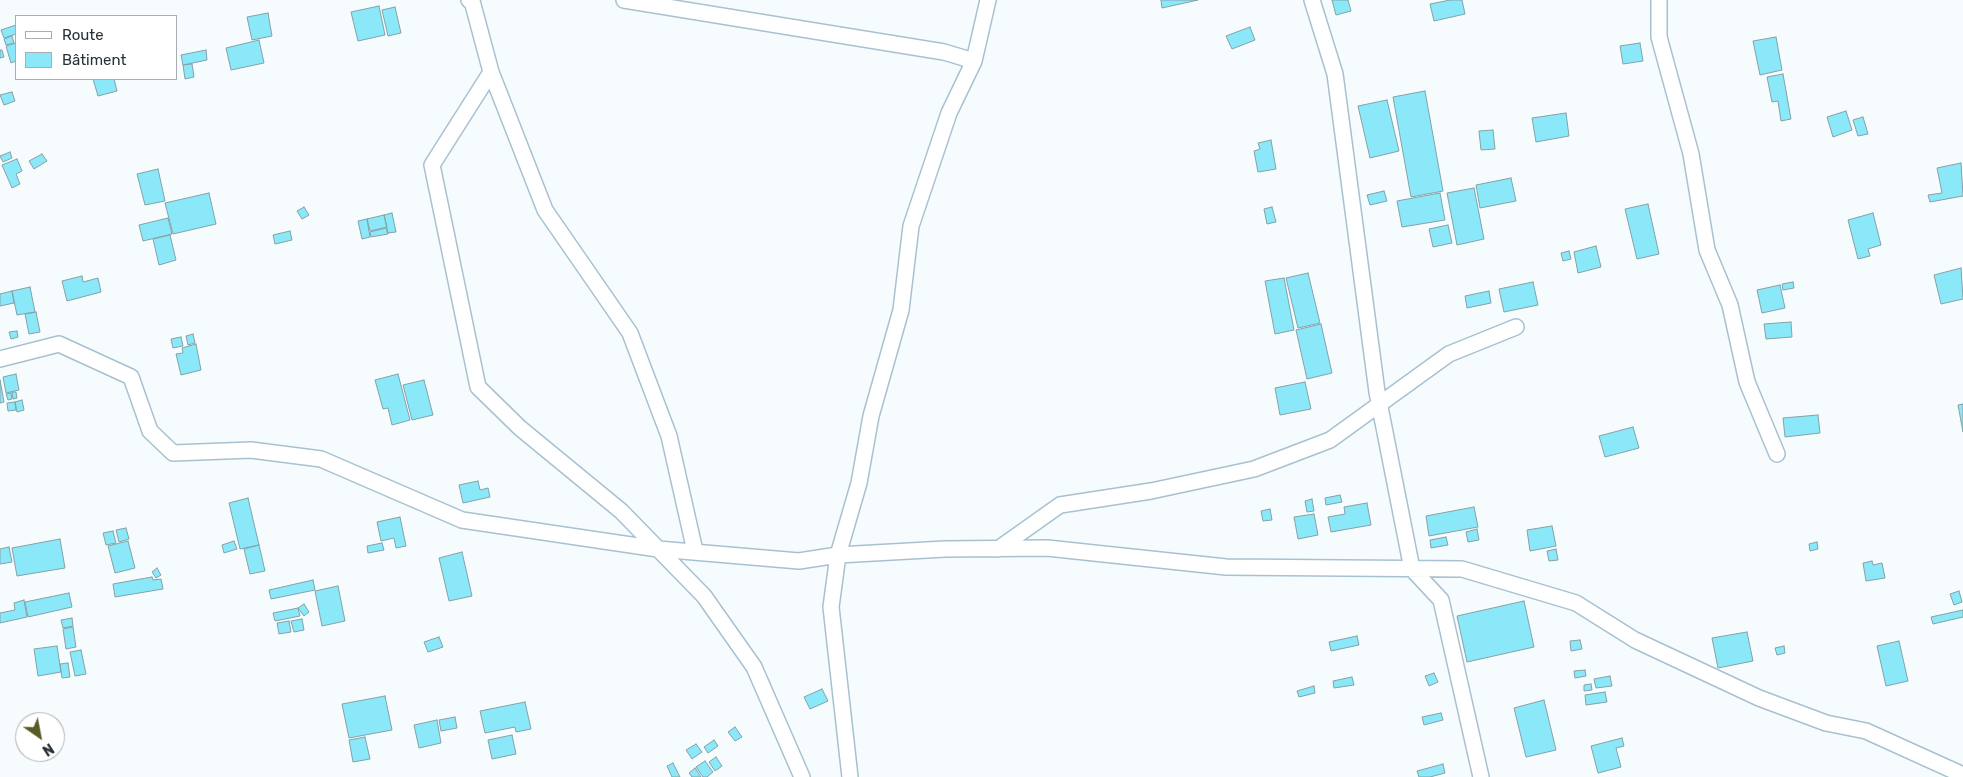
<!DOCTYPE html>
<html>
<head>
<meta charset="utf-8">
<style>
  body { margin:0 }
  #map { position:relative; width:1963px; height:777px; overflow:hidden; background:#f6fbfe; font-family:Rubik,sans-serif }
  canvas { display:block }
  .legend { position:absolute; left:15px; top:15px; width:162px; height:65px; box-sizing:border-box; background:#fff; border:1px solid #a9adaf; margin:0; padding:6px 9px; list-style:none; font-size:15px; color:#273137 }
  .legend li { display:flex; align-items:center; gap:10px; height:25px }
  .legend b { width:25px; border:1px solid #a9adaf }
  .north { position:absolute; left:15px; top:712px; width:50px; height:50px; box-sizing:border-box; background:#fff; border:1px solid #a9adaf; border-radius:50%; rotate:147deg; font-size:14px; font-weight:700; line-height:20px; text-align:center; color:#273137 }
  .north::after { content:''; display:block; margin:auto; width:18px; height:22px; background:#5a5a26; clip-path:polygon(50% 0,100% 100%,50% 72%,0 100%) }
</style>
</head>
<body>
<div id="map">
<canvas width="1963" height="777"></canvas>
<ul class="legend">
<li><b style="height:6px;background:#fff"></b>Route</li>
<li><b style="height:14px;background:#8be8f9"></b>Bâtiment</li>
</ul>
<div class="north">N</div>
</div>
<script>
const c = document.querySelector('canvas').getContext('2d');
c.lineJoin = 'round';
function paint(path, color) { c.fillStyle = color; c.fill(path, 'evenodd'); }
const toPath = rows => new Path2D(rows.map(r => 'M' + r).join(''));
function stroke(path, color, width, dash) { c.strokeStyle = color; c.lineWidth = width; c.lineCap = dash ? 'butt' : 'round'; c.setLineDash(dash || []); c.stroke(path); }
const building = toPath([
  [1161,0,1198,0,1162,8,1161,0],
  [1332,0,1348,0,1351,11,1336,15,1332,0],
  [1450,0,1462,0,1465,14,1434,21,1430,4,1450,0],
  [379,6,385,35,358,41,351,12,379,6],
  [395,7,401,33,388,36,382,10,395,7],
  [268,13,272,36,252,40,247,17,268,13],
  [16,25,16,34,4,38,1,30,16,25],
  [1250,27,1255,40,1232,49,1226,36,1250,27],
  [12,36,14,43,6,45,4,39,12,36],
  [1776,37,1782,70,1760,75,1753,41,1776,37],
  [259,40,264,63,231,70,226,48,259,40],
  [16,43,16,61,11,63,6,46,16,43],
  [1640,43,1643,61,1623,64,1620,46,1640,43],
  [0,50,2,50,4,57,0,58,0,50],
  [206,50,207,60,183,65,181,55,206,50],
  [192,64,194,77,185,79,183,65,192,64],
  [1783,74,1791,119,1781,121,1778,101,1772,102,1767,77,1783,74],
  [93,79,114,79,117,91,98,96,93,79],
  [1425,91,1443,191,1411,197,1393,97,1425,91],
  [12,92,15,101,4,105,0,95,12,92],
  [1387,100,1399,151,1370,158,1358,106,1387,100],
  [1846,111,1852,130,1833,137,1827,117,1846,111],
  [1566,113,1569,136,1536,142,1532,118,1566,113],
  [1863,117,1868,134,1858,136,1853,120,1863,117],
  [1493,130,1495,149,1481,150,1479,131,1493,130],
  [1271,140,1276,169,1258,172,1254,151,1260,149,1258,143,1271,140],
  [10,152,12,158,3,162,0,156,10,152],
  [42,154,47,161,34,169,29,161,42,154],
  [17,159,22,171,16,174,20,184,12,188,2,165,17,159],
  [1961,163,1963,196,1930,202,1928,195,1942,193,1937,168,1961,163],
  [158,169,165,201,145,205,137,174,158,169],
  [1511,178,1516,201,1480,208,1476,185,1511,178],
  [1474,188,1484,239,1457,245,1447,193,1474,188],
  [1384,191,1387,201,1370,205,1367,195,1384,191],
  [209,193,216,224,173,234,165,203,209,193],
  [1440,193,1445,220,1402,227,1397,201,1440,193],
  [1648,204,1659,254,1637,259,1625,209,1648,204],
  [304,207,309,215,302,219,297,211,304,207],
  [1272,207,1276,222,1267,224,1264,209,1272,207],
  [392,213,396,232,388,233,384,215,392,213],
  [1873,213,1881,245,1868,249,1870,256,1858,259,1848,220,1873,213],
  [384,215,387,227,370,231,367,219,384,215],
  [168,218,172,234,143,241,139,225,168,218],
  [367,219,370,237,362,239,358,221,367,219],
  [1448,225,1452,243,1433,247,1429,229,1448,225],
  [386,228,388,234,371,237,370,232,386,228],
  [290,231,292,240,275,244,273,235,290,231],
  [170,235,176,260,159,265,153,239,170,235],
  [1596,246,1601,267,1578,273,1574,252,1596,246],
  [1569,251,1571,259,1563,261,1561,253,1569,251],
  [1961,268,1963,299,1941,304,1934,275,1961,268],
  [1308,273,1320,323,1298,328,1286,278,1308,273],
  [82,276,83,282,98,278,101,292,67,301,62,281,82,276],
  [1284,278,1294,330,1275,334,1265,281,1284,278],
  [1533,282,1538,305,1504,312,1499,289,1533,282],
  [1793,282,1794,288,1783,290,1782,284,1793,282],
  [1780,285,1785,308,1762,313,1757,290,1780,285],
  [30,287,35,312,17,315,12,291,30,287],
  [12,291,14,303,0,306,0,294,12,291],
  [1489,291,1491,303,1467,308,1465,296,1489,291],
  [36,312,40,332,29,334,25,314,36,312],
  [1791,322,1792,337,1766,339,1764,324,1791,322],
  [1321,324,1332,373,1307,379,1296,330,1321,324],
  [17,331,18,337,11,339,9,332,17,331],
  [193,334,195,343,188,345,186,336,193,334],
  [181,337,183,346,173,348,171,339,181,337],
  [196,344,201,370,181,375,176,354,183,353,182,348,196,344],
  [16,374,19,390,6,393,3,377,16,374],
  [398,374,410,420,392,425,388,408,383,409,375,380,398,374],
  [0,380,4,402,0,403,0,380],
  [424,380,433,415,412,420,403,385,424,380],
  [1305,382,1311,409,1280,415,1275,388,1305,382],
  [12,392,16,392,17,398,13,399,12,392],
  [11,393,12,399,8,400,6,394,11,393],
  [22,400,24,410,17,412,15,402,22,400],
  [15,402,16,410,8,411,7,403,15,402],
  [1963,404,1963,432,1958,405,1963,404],
  [1818,415,1820,433,1785,437,1783,418,1818,415],
  [1633,427,1639,448,1605,457,1599,436,1633,427],
  [478,481,480,490,488,488,490,497,463,503,459,485,478,481],
  [1340,495,1342,502,1326,505,1325,498,1340,495],
  [248,498,259,545,240,549,229,503,248,498],
  [1312,499,1314,511,1307,512,1305,501,1312,499],
  [1367,503,1371,525,1331,532,1328,517,1345,514,1344,507,1367,503],
  [1474,507,1478,527,1429,536,1426,516,1474,507],
  [1270,509,1272,520,1263,521,1261,511,1270,509],
  [1314,514,1318,535,1298,539,1294,517,1314,514],
  [400,517,406,546,396,548,394,538,381,541,377,522,400,517],
  [1552,526,1556,546,1530,551,1527,530,1552,526],
  [126,528,129,539,119,542,116,530,126,528],
  [1477,529,1479,540,1468,542,1466,532,1477,529],
  [113,531,116,543,106,545,103,533,113,531],
  [1446,537,1448,545,1431,548,1430,540,1446,537],
  [60,539,65,568,17,576,12,548,60,539],
  [128,541,135,568,115,573,108,546,128,541],
  [234,541,237,549,224,553,222,545,234,541],
  [1817,542,1818,549,1810,551,1809,544,1817,542],
  [382,543,384,550,368,553,367,546,382,543],
  [259,545,265,571,250,574,244,549,259,545],
  [9,547,12,562,0,564,0,549,9,547],
  [1556,549,1558,560,1549,561,1547,551,1556,549],
  [462,552,472,596,449,601,439,558,462,552],
  [1872,561,1873,565,1882,563,1885,578,1866,581,1863,563,1872,561],
  [157,568,161,575,156,578,152,572,157,568],
  [152,577,153,580,161,579,163,589,115,597,113,584,152,577],
  [313,580,315,590,271,599,269,590,313,580],
  [338,586,345,621,322,626,315,591,338,586],
  [1959,591,1962,602,1954,605,1950,594,1959,591],
  [69,593,72,607,28,617,25,602,69,593],
  [24,600,27,617,0,623,0,613,15,610,14,603,24,600],
  [1524,601,1534,647,1467,662,1457,616,1524,601],
  [304,604,309,612,304,616,298,608,304,604],
  [298,608,300,616,275,621,273,613,298,608],
  [1963,610,1963,617,1933,624,1931,617,1963,610],
  [72,618,73,626,63,628,61,620,72,618],
  [302,619,304,630,294,632,291,621,302,619],
  [289,621,291,632,279,634,277,623,289,621],
  [73,627,76,647,66,649,63,629,73,627],
  [1747,632,1753,661,1718,668,1712,638,1747,632],
  [1357,636,1359,645,1331,651,1329,642,1357,636],
  [439,637,443,647,428,652,424,642,439,637],
  [1580,640,1582,649,1571,651,1570,641,1580,640],
  [1899,641,1908,681,1886,686,1877,646,1899,641],
  [57,646,61,672,38,676,34,649,57,646],
  [1784,646,1785,653,1777,655,1775,648,1784,646],
  [81,650,86,674,75,676,70,652,81,650],
  [68,663,70,677,62,678,60,664,68,663],
  [1585,670,1586,676,1575,678,1574,671,1585,670],
  [1434,673,1438,682,1429,686,1425,676,1434,673],
  [1610,676,1612,686,1596,688,1594,679,1610,676],
  [1352,677,1354,685,1334,688,1333,681,1352,677],
  [1591,684,1592,690,1584,691,1584,685,1591,684],
  [1314,686,1315,693,1299,697,1297,691,1314,686],
  [822,689,828,701,810,709,804,697,822,689],
  [1605,692,1607,702,1586,705,1585,695,1605,692],
  [385,696,392,730,349,738,342,704,385,696],
  [1544,700,1556,750,1526,757,1514,708,1544,700],
  [525,702,531,729,516,732,515,727,485,733,480,711,525,702],
  [1441,713,1443,720,1424,725,1422,717,1441,713],
  [455,717,457,728,441,731,439,720,455,717],
  [437,720,441,743,419,748,414,725,437,720],
  [735,727,742,737,735,741,728,732,735,727],
  [512,735,516,754,492,759,488,740,512,735],
  [365,737,370,759,353,762,349,740,365,737],
  [1622,738,1624,746,1616,748,1621,767,1598,773,1591,746,1622,738],
  [714,740,718,746,708,753,704,747,714,740],
  [696,744,702,752,692,759,686,750,696,744],
  [716,757,722,766,715,771,709,762,716,757],
  [705,761,713,772,707,777,703,777,696,767,705,761],
  [673,763,680,777,672,777,667,766,673,763],
  [1443,764,1445,773,1430,777,1419,777,1417,771,1443,764],
  [695,768,701,777,692,777,689,773,695,768]
]);
const street = toPath([
  [469,0,472,1,491,72,545,210,630,333,669,436,695,551],
  [624,0,944,52,974,61],
  [1312,0,1335,74,1377,392,1412,569,1441,600,1481,777],
  [1659,0,1659,37,1691,154,1707,250,1730,305,1747,382,1777,454],
  [491,72,432,165,478,387,520,428,621,511,704,596,754,667,802,777],
  [0,359,59,344,131,377,150,431,173,453,251,450,321,459,462,520,658,549,799,561,838,555,945,549,1047,548,1226,567,1462,569,1576,603,1635,640,1759,698,1826,723,1866,731,1963,775],
  [998,549,1060,505,1151,491,1254,469,1330,440,1449,354,1516,327],
  [850,777,831,607,838,555,859,483,871,416,901,310,911,226,949,113,974,61,988,0]
]);
paint(building, '#8be8f9');
stroke(building, '#83a2a8', 1);
stroke(street, '#a8c1d0', 18);
stroke(street, '#fff', 15);
</script>
</body>
</html>
